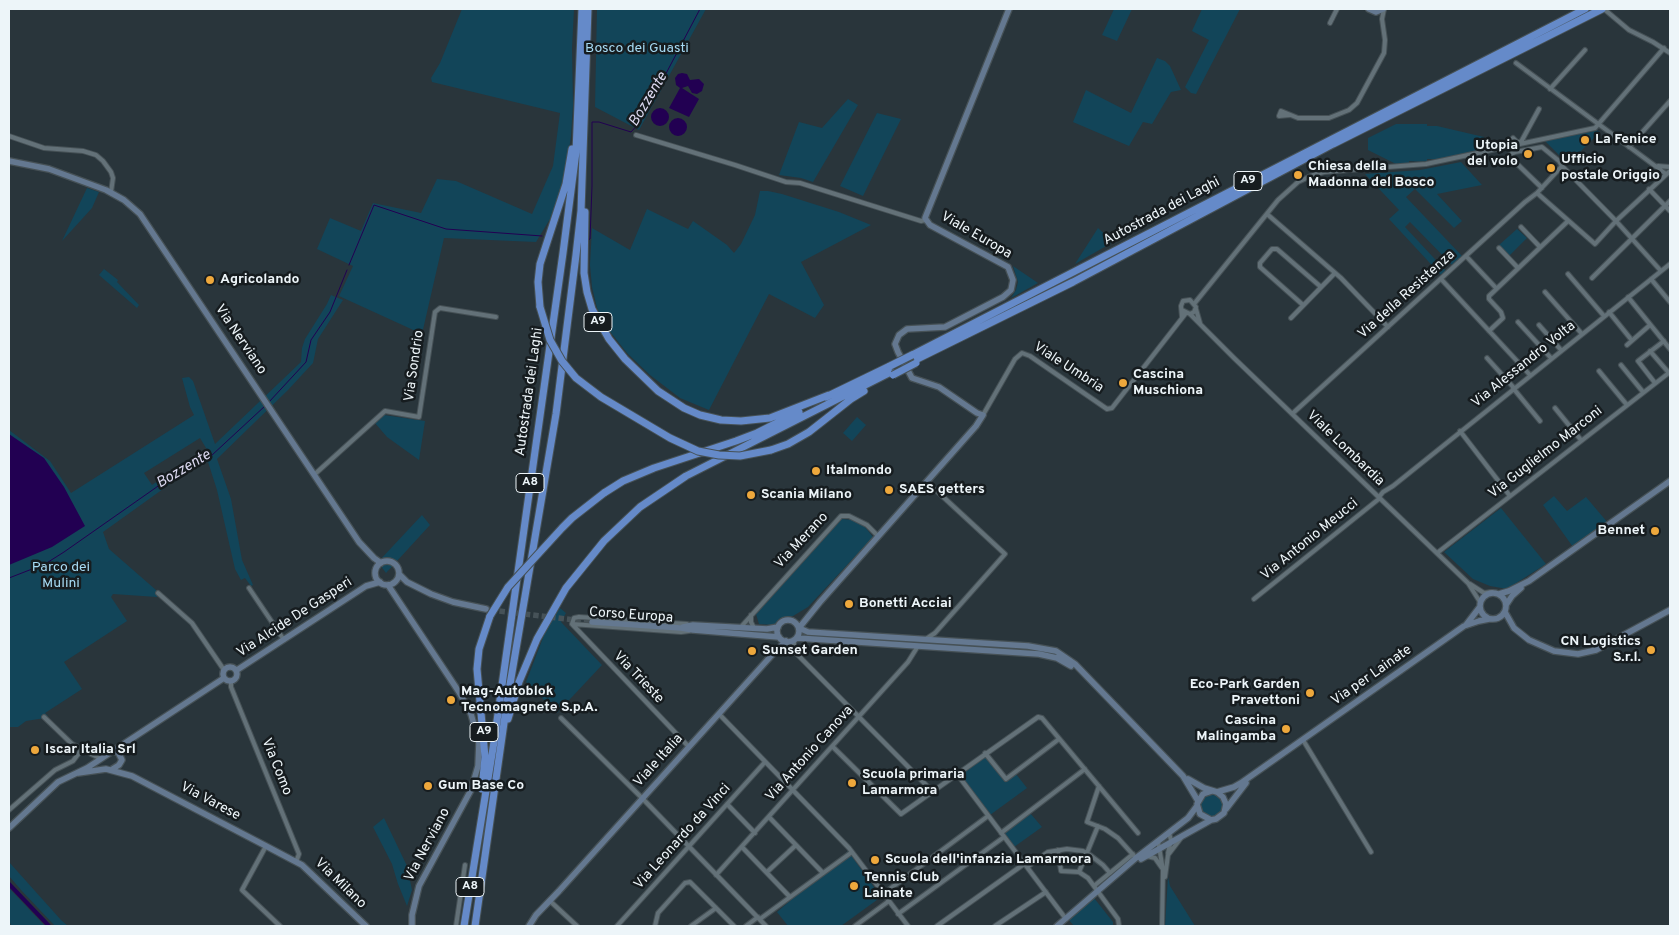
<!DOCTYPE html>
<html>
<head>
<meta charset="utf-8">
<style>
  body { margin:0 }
  #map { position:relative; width:1679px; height:935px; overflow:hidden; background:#29353b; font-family:Overpass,sans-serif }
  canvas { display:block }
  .frame { position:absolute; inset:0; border:10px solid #edf5f9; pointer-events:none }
</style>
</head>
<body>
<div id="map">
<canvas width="1679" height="935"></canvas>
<div class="frame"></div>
</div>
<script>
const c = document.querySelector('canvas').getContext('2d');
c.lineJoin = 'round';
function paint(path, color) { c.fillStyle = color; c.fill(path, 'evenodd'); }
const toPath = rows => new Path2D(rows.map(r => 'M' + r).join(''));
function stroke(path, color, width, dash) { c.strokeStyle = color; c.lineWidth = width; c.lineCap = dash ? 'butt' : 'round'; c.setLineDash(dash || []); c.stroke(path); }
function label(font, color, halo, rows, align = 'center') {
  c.font = font + ' Overpass,sans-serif'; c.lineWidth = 5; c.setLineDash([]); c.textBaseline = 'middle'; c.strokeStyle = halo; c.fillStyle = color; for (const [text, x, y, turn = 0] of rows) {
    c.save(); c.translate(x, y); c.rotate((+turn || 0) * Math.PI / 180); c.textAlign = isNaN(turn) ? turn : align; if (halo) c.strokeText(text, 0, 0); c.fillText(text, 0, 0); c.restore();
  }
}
const green = toPath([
  [462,9,574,9,572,48,573,105,571,136,565,179,550,219,536,242,444,238,422,334,339,296,353,266,317,249,330,218,361,231,373,203,421,213,437,179,456,181,532,214,553,166,560,113,432,82,431,78,440,63],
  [597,9,706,9,639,130,595,107],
  [1114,9,1132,9,1117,41,1102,35],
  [1202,9,1240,9,1196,94,1191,93,1185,87,1209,40,1192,31],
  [1157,58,1165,61,1170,66,1181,90,1171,92,1152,124,1143,122,1129,146,1073,122,1086,90,1131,113],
  [848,99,858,105,813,182,801,178,779,175,799,122,822,128],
  [877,113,901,119,863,196,840,186],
  [1396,124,1427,124,1427,126,1437,126,1484,137,1484,149,1438,159,1427,159,1427,162,1409,161,1409,164,1396,164,1368,150,1368,138],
  [1595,129,1600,132,1568,164,1544,140],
  [1461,162,1482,185,1437,194,1462,221,1454,228,1415,189,1406,197,1462,256,1452,265,1410,222,1405,227,1446,271,1441,275,1389,219,1399,210,1365,174,1420,170],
  [87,188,99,192,92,208,62,241],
  [760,191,768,191,782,194,839,212,871,225,801,262,824,305,815,318,769,294,709,410,680,398,650,375,627,353,608,329,597,308,592,287,590,265,592,228,630,250,647,209,688,229,693,221,727,245,734,253,741,244,755,215],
  [1098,228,1113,242,1075,264],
  [1517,229,1527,238,1509,256,1499,245],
  [1013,266,1038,283,1011,298,1016,290,1018,282],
  [104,269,118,280,117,282,139,305,137,308,99,275],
  [331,295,343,300,318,339,313,363,288,390,217,459,231,499,242,560,253,585,251,586,245,578,241,580,235,569,217,490,208,462,198,464,103,532,109,549,156,590,158,595,157,597,113,594,111,597,127,621,64,662,82,689,45,713,48,716,45,718,26,721,18,727,9,727,9,430,50,461,71,493,194,415,190,407,182,378,189,377,193,381,215,444,301,362,302,348,305,339,327,304],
  [200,438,209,453,192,458,152,485,144,473],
  [384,415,425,421,419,460,387,437,375,423],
  [857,417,866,425,852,441,843,433],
  [1554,496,1567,511,1586,497,1608,523,1573,547,1543,505],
  [1501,508,1546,564,1507,589,1490,586,1473,579,1444,552],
  [422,515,430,525,386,573,378,562],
  [842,519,853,520,865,527,873,537,808,607,793,616,780,618,774,625,759,624,756,614],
  [560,608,566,613,561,622,602,665,557,713,526,682,546,630],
  [982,757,986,758,1005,782,1016,774,1027,788,990,815,961,775,961,773],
  '1201 806a11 11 0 1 1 22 0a11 11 0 1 1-22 0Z',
  [1030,813,1042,827,1014,847,1005,835,1005,832],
  [384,818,407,866,412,890,407,906,398,884,392,864,373,827],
  [848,851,881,897,841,926,788,926,777,912],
  [9,862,61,920,68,926,55,926,21,890,9,876],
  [1168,877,1170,886,1195,926,1165,926],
  [9,888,45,926,11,926,9,919],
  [1094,898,1113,922,1113,926,1074,926,1069,920]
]);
const water = toPath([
  [682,73,687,74,690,80,699,79,704,84,702,91,697,94,692,93,688,86,682,88,699,99,689,117,669,108,680,88,676,85,675,78,678,74],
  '651 117a9 9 0 1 1 18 0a9 9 0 1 1-18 0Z',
  '669 127a9 9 0 1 1 18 0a9 9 0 1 1-18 0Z',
  [9,434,44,458,64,487,85,526,52,547,9,565]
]);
const stream = toPath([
  [588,240,590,239,592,186,592,122,599,122,631,132,641,121,700,9],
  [349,265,374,205,446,229,542,236],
  [269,402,306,362,311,340,330,312,347,270],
  [9,578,45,564,64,552,191,463,211,456,265,406]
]);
const canal = toPath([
  [9,884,49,926]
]);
const secondaryTunnel = toPath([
  [491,610,592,622]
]);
const street = toPath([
  [1604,9,1629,30,1653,42,1670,53],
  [1330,23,1337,9],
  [1516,63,1666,174],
  [1550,89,1585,50],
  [1290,115,1279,116,1281,111,1298,118,1329,118,1349,110,1357,103,1384,53,1385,40,1382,19,1384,9],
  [636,135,735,165,786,182,800,183,921,221,926,220],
  [9,136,44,148,83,151,96,155,103,161,111,172,113,178,111,192],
  [1513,138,1516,141,1513,143,1511,140,1513,138],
  [1518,142,1521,142,1539,109],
  [1629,147,1670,101],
  [1658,166,1670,167],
  [1542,188,1511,158,1510,155,1515,152,1542,147,1559,161,1562,166],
  [1649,189,1670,211],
  [1537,193,1595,244,1616,221,1670,171],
  [1267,214,1341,278,1388,327],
  [1521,227,1540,247],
  [1499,248,1518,268],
  [1466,256,1496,288],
  [1568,274,1604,316],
  [1592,278,1670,201],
  [1441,279,1530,375],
  [1651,279,1670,302],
  [1545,292,1582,334],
  [1628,297,1670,349],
  [1194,304,1278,200,1298,182,1313,175,1324,172,1426,164,1595,128,1664,48],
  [1303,305,1260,267,1260,263,1272,249,1277,249,1321,287],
  [1196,309,1200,323],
  [1609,312,1630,338],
  [1190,314,1234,358,1468,583,1480,602],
  [1182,317,1181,306,1183,301,1190,300,1196,307,1194,312,1190,314,1182,310],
  [1291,318,1335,273],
  [1518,322,1551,358],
  [1539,325,1561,350],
  [1489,331,1503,318,1501,312,1489,299,1489,296,1568,221],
  [1627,345,1650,325],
  [1650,351,1669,373],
  [1487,358,1514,388],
  [1621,365,1643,392],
  [1599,371,1627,405],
  [1655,383,1638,361,1664,341],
  [1513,388,1540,421],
  [1555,408,1581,440],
  [1292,414,1525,202,1537,193,1562,166,1616,221,1661,271],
  [983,415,1015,359,1022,353,1030,356,1107,409,1112,408,1186,313],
  [1460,431,1510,496],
  [315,474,385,411,419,417,435,312,440,308,496,317],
  [1379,497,1383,492,1393,486,1670,264],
  [1437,553,1670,372],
  [1470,584,1484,593,1492,592],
  [249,588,284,640],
  [158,593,192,623,224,670],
  [1254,599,1380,498],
  [751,615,751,622,754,628],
  [572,624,689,747],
  [572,624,574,618,579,617,687,624],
  [572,624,681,632,689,631],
  [740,628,841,516,849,516,867,525,878,536],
  [926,639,935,633,1005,554,927,482],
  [786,641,788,645,932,791],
  [794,650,794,640],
  [231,681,231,687,299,854,296,862],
  [719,714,849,848,908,926],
  [44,717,72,744,101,759],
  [561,718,642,798,766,926],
  [1303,740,1371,852],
  [833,747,901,814,1038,717,1042,718,1138,833],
  [985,753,1006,779,1059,739],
  [957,774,1066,919],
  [1099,786,1087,822,1105,829,1118,838,1136,858],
  [727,804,755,833],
  [9,810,55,770,73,761,82,749],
  [769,817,823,873],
  [1001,833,1085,769],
  [1158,841,1163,870,1162,926],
  [266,846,242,890,280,926],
  [742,847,790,897],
  [1058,850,1061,871,1079,872,1088,878,1118,919,1119,926],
  [1168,853,1171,840,1169,833],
  [1147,856,1155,858,1162,868],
  [1027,867,1048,852,1067,849,1083,851,1090,855,1103,865,1110,873],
  [767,872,796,845],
  [1079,872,1098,826],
  [716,875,908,662,918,646],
  [1165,877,1168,855,1181,838],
  [1094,886,1133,854],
  [883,894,988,816],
  [550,901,577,926],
  [898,914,1004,837],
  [760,919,852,852],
  [456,926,465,865],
  [617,926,765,762],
  [655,926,658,913,685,883,690,882,734,926],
  [691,926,716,908],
  [746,926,758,917],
  [855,926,889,901],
  [937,926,1024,864],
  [995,926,1046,892]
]);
const secondary = toPath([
  [1369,9,1376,12,1383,9],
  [9,161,49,169,106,190,124,200,140,214,359,542,374,558,381,563],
  '375 573a12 12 0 1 1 24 0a12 12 0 1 1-24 0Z',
  [399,574,407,582,431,594,453,602,486,609],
  [388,585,459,692,471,714,479,743,478,766,471,790,419,886,412,915,412,926],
  '1480 606a13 13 0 1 1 26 0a13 13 0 1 1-26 0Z',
  [1499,594,1509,591,1529,581,1670,481],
  [1506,605,1512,596,1521,588],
  [1505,612,1514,628,1529,640,1554,651,1578,654,1596,650,1670,610],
  '777 631a11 11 0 1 1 22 0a11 11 0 1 1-22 0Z',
  [592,622,681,628,693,630,779,637],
  [1466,625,1479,608],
  [683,627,693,625,767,629,778,627],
  [799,628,820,602,976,426,983,415,977,413,939,387,912,378,898,352,895,344,899,335,907,329,945,327,1003,297,1011,290,1013,280,1008,267,930,225,925,218,1009,9],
  [799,628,808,632,1028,646,1056,651,1075,664,1183,776,1198,801],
  [797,638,1039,654,1057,658,1071,666],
  '223 674a7 7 0 1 1 14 0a7 7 0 1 1-14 0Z',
  [237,670,366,586,380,582],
  [111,770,119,765,122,760,118,752,112,751],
  [78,773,106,769,132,776,266,846,302,865,366,926],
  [1188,779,1204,788,1217,792,1223,797,1226,804,1224,813,1216,819,1211,820,1200,814,1197,804,1203,794,1212,791],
  [1217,792,1234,787,1241,783,1464,626,1479,621,1489,619],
  [1226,809,1246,783],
  [9,828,58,782,87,768,224,678],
  [1141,859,1211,820],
  [529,926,536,915,559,891,771,656,786,641],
  [1057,926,1136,858,1188,818,1197,806]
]);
const highway = toPath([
  [585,212,584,273,587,292,592,309,609,339,625,359,658,391,684,408,700,415,721,420,741,421,770,418,829,395],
  [540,307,538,282,540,264,566,184,572,149],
  [912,355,1585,9],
  [915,360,1073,282,1333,144,1602,9],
  [826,397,890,366],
  [771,450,788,444,809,432,851,399,864,391],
  [604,493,623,481,654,468,736,441,757,433,799,412],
  [508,719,519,682,537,639,566,588,604,541,640,507,686,476,891,372],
  [482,789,485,757,477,669,479,649,490,616],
  [464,926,494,742,563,253,576,152,582,9],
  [475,926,507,702,556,414,576,255,581,211,588,9]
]);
const highwayBridge = toPath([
  [540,307,550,340,562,361,576,378,601,397,670,438,698,451,719,455,740,456,771,450],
  [890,366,912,355],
  [893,375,916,363],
  [490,616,508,587,562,528,572,518,604,493]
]);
const markers = [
  [1585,140,5,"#eea83c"],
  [1528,154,5,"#eea83c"],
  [1551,168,5,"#eea83c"],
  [1298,175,5,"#eea83c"],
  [210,280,5,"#eea83c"],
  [1123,383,5,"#eea83c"],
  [816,471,5,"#eea83c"],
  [889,490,5,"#eea83c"],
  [751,495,5,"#eea83c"],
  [1655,531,5,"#eea83c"],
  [849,604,5,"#eea83c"],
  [1651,650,5,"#eea83c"],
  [752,651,5,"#eea83c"],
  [1310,693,5,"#eea83c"],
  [451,700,5,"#eea83c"],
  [1286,729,5,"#eea83c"],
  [35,750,5,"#eea83c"],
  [852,783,5,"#eea83c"],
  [428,786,5,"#eea83c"],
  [875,860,5,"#eea83c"],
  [854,886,5,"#eea83c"]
];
const shields = [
  [1248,181,28],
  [598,322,28],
  [530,483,28],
  [484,732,28],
  [470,887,28]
];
const shieldNames = [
  ["A9",1248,181],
  ["A9",598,322],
  ["A8",530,483],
  ["A9",484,732],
  ["A8",470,887]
];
const parkNames = [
  ["Bosco dei Guasti",637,49],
  ["Parco dei",61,568],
  ["Mulini",61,584]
];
const poiNames = [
  ["La Fenice",1595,140],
  ["Utopia",1518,146,"right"],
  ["del volo",1518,162,"right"],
  ["Ufficio",1561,160],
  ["postale Origgio",1561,176],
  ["Chiesa della",1308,167],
  ["Madonna del Bosco",1308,183],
  ["Agricolando",220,280],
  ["Cascina",1133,375],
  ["Muschiona",1133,391],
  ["Italmondo",826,471],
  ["SAES getters",899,490],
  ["Scania Milano",761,495],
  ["Bennet",1645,531,"right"],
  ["Bonetti Acciai",859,604],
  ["CN Logistics",1641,642,"right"],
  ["S.r.l.",1641,658,"right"],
  ["Sunset Garden",762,651],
  ["Eco-Park Garden",1300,685,"right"],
  ["Pravettoni",1300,701,"right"],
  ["Mag-Autoblok",461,692],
  ["Tecnomagnete S.p.A.",461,708],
  ["Cascina",1276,721,"right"],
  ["Malingamba",1276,737,"right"],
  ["Iscar Italia Srl",45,750],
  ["Scuola primaria",862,775],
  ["Lamarmora",862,791],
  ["Gum Base Co",438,786],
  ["Scuola dell'infanzia Lamarmora",885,860],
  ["Tennis Club",864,878],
  ["Lainate",864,894]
];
const streetNames = [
  ["Autostrada dei Laghi",1162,212,-28],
  ["Viale Europa",976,236,30],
  ["Via della Resistenza",1407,295,-42],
  ["Via Nerviano",240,340,56],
  ["Via Alessandro Volta",1524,365,-39],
  ["Via Sondrio",415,366,-82],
  ["Viale Umbria",1068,368,33],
  ["Autostrada dei Laghi",530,392,-82],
  ["Viale Lombardia",1345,449,44],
  ["Via Guglielmo Marconi",1546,453,-38],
  ["Via Antonio Meucci",1310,540,-39],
  ["Via Merano",802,541,-47],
  ["Corso Europa",631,616,4],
  ["Via Alcide De Gasperi",295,618,-33],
  ["Via per Lainate",1372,676,-35],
  ["Via Trieste",638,678,46],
  ["Via Antonio Canova",810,754,-48],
  ["Viale Italia",659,761,-48],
  ["Via Como",276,767,68],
  ["Via Varese",210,802,28],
  ["Via Leonardo da Vinci",683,837,-48],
  ["Via Nerviano",428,845,-62],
  ["Via Milano",340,884,44]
];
const waterNames = [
  ["Bozzente",649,100,-59],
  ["Bozzente",184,470,-31]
];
paint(green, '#124559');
paint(water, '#220052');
stroke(stream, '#220052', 1);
stroke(canal, '#220052', 4);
stroke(secondaryTunnel, '#465258', 5.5, [5.5, 3]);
stroke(street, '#465156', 6);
stroke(secondary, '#465156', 8);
stroke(highway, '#465156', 9);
stroke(street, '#637178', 4);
stroke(secondary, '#647890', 5.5);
stroke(highway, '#658ac9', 7);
stroke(highwayBridge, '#465156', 9, []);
stroke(highwayBridge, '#658ac9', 7);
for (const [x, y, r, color] of markers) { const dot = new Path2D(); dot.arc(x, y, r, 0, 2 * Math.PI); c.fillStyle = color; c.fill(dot); stroke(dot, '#161c1f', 2); }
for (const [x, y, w] of shields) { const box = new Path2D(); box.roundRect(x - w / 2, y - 9.5, w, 19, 4); c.fillStyle = '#161c1f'; c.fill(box); stroke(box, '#edf5f9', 1); }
label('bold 12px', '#edf5f9', null, shieldNames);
label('14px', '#a6daf3', '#161c1f', parkNames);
label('bold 14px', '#edf5f9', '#161c1f', poiNames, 'left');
label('14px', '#edf5f9', '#161c1f', streetNames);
label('italic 15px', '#dcd9f0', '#161c1f', waterNames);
</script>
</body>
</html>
